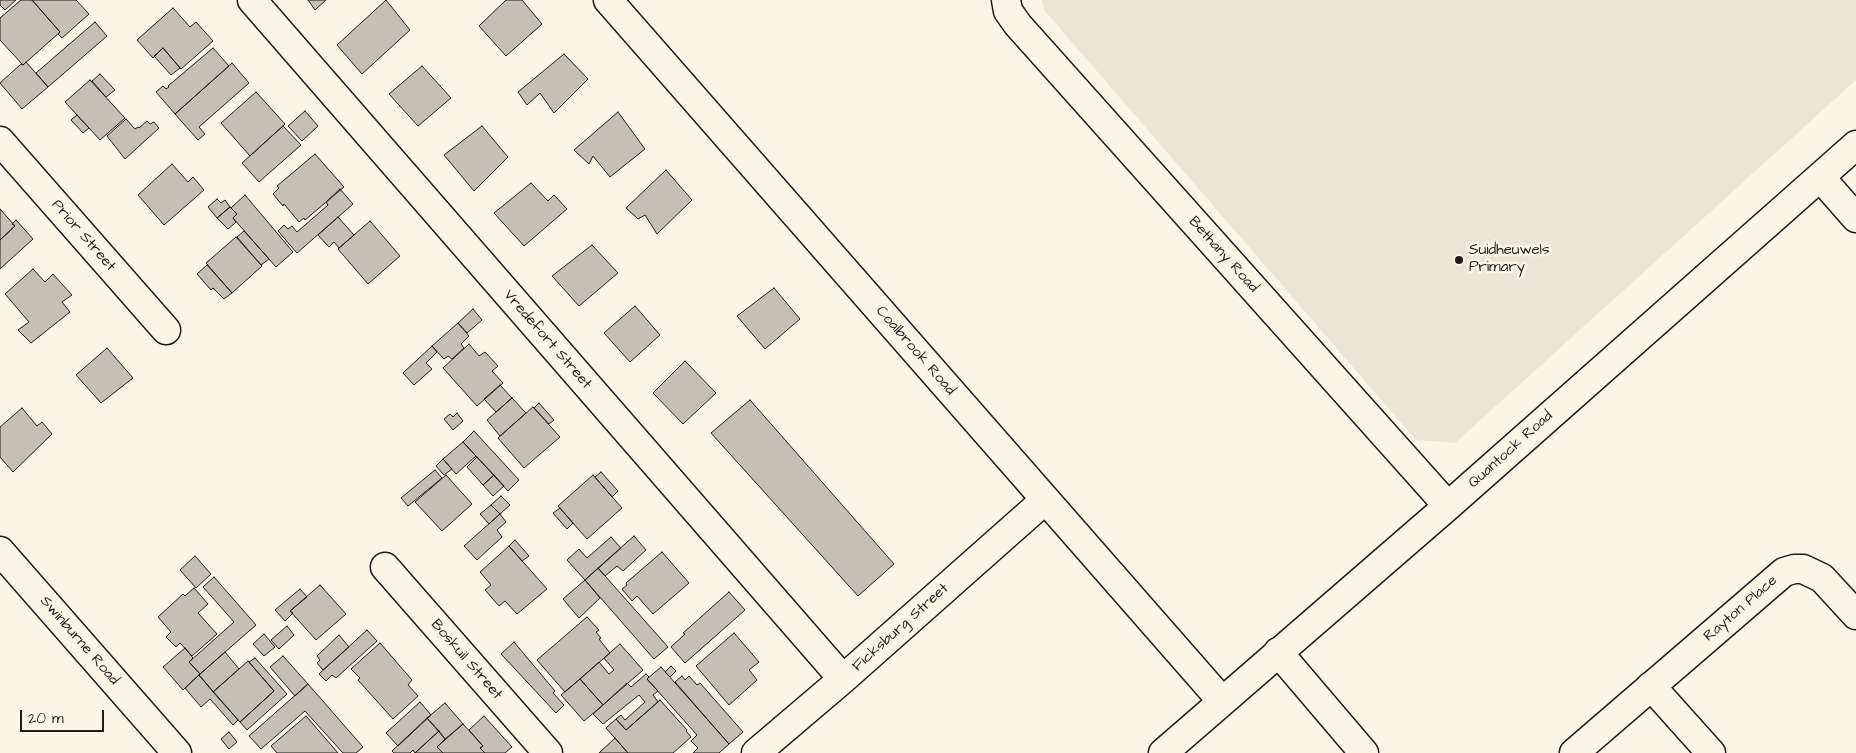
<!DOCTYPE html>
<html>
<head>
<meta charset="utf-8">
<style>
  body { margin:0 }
  #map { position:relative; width:1856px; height:753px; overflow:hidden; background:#fcf5e5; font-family:"Architects Daughter",sans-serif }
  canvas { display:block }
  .scale { position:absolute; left:20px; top:710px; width:84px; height:22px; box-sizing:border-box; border:2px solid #1c1c1c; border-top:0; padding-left:6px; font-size:15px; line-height:18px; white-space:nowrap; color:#1c1c1c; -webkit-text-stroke:4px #fcf5e5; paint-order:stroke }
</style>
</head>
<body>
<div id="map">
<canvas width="1856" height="753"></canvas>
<div class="scale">20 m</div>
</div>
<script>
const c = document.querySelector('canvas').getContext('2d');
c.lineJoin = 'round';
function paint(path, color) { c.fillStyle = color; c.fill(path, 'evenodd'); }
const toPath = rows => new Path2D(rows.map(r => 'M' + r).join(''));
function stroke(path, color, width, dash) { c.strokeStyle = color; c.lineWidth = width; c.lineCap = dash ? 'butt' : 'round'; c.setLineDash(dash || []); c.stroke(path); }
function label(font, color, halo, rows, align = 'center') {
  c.font = font + ' "Architects Daughter",sans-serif'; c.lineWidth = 5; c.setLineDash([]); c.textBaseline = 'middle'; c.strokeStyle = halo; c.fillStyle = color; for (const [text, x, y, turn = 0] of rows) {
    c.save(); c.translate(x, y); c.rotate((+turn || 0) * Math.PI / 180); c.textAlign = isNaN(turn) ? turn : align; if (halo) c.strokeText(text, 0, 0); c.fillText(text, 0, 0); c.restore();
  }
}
const built = toPath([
  [1042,0,1856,0,1856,80,1455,443,1416,440,1044,10]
]);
const building = toPath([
  [0,0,16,0,5,10,0,5,0,0],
  [21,0,32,0,60,32,23,65,0,40,0,18,21,0],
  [32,0,76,0,89,14,62,38,58,34,60,32,32,0],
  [308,0,326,0,315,10,308,0],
  [386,0,410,30,362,74,337,45,386,0],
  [506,0,522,0,542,24,506,56,479,26,506,0],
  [173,8,190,27,196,22,213,41,181,69,163,48,153,58,137,40,173,8],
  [95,22,107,36,48,87,36,73,95,22],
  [163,48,180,68,171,75,154,56,163,48],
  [213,48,229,66,175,114,156,92,163,86,166,89,169,87,168,86,213,48],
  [564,54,588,79,554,113,540,93,527,105,518,92,564,54],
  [26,62,48,87,22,109,0,83,21,64,23,65,26,62],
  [232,63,249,83,199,127,205,134,198,140,175,114,232,63],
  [422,66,451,98,418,126,389,94,422,66],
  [100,74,115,90,106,97,92,81,100,74],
  [90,80,125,118,100,140,65,102,90,80],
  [256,92,285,124,250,156,221,123,256,92],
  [305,111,318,126,302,141,288,126,305,111],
  [618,112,645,149,610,177,593,156,589,164,574,150,618,112],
  [77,115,89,128,83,133,71,120,77,115],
  [126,119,135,129,138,127,139,128,147,121,150,124,154,122,159,128,125,159,107,136,126,119],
  [283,126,301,145,259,182,242,163,283,126],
  [482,126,508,157,474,191,444,155,482,126],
  [315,154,344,187,305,220,304,218,299,222,284,204,283,206,273,194,279,188,277,186,315,154],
  [172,164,188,182,193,177,204,190,164,225,138,195,172,164],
  [666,170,692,200,657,234,645,215,638,219,626,208,666,170],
  [531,183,548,201,554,195,567,209,524,246,494,213,531,183],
  [340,189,353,204,297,253,278,231,284,225,288,229,292,226,297,232,328,205,326,202,340,189],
  [245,195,293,252,276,267,233,218,237,214,231,208,245,195],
  [217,199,221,203,225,200,230,207,217,218,208,207,217,199],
  [230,207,237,214,233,218,236,222,228,229,217,218,230,207],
  [0,209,15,226,0,240,0,209],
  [338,217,354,235,339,248,334,242,329,247,318,235,338,217],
  [16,220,33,239,0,269,0,240,15,226,12,224,16,220],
  [370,221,400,256,368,284,338,249,370,221],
  [244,231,269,259,261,265,237,237,244,231],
  [236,237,262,266,232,293,206,263,236,237],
  [592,245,618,273,579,306,552,276,592,245],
  [207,265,232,293,224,299,213,288,211,290,197,274,207,265],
  [33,269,45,282,53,274,72,295,62,302,70,312,31,343,18,330,29,322,5,294,33,269],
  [774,288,800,319,765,349,737,316,774,288],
  [635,306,660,335,630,362,604,333,635,306],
  [473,309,482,320,467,333,458,323,473,309],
  [458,323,469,336,461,344,464,348,452,359,448,356,444,359,432,346,458,323],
  [469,344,479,356,485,352,498,366,492,371,503,383,477,406,443,368,469,344],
  [432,346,437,352,426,363,432,369,414,385,403,373,432,346],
  [107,348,133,378,101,403,76,375,107,348],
  [685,361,716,393,683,424,653,393,685,361],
  [500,385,512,398,496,412,484,399,500,385],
  [512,398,526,413,500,436,487,420,512,398],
  [750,400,894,564,858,596,711,433,750,400],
  [539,403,554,420,549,424,534,408,539,403],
  [533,407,560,437,524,468,498,438,533,407],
  [22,408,37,426,42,422,52,434,13,472,0,457,0,427,22,408],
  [457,413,463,421,453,430,444,419,450,414,453,417,457,413],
  [474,431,519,480,508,491,463,442,474,431],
  [463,442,476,456,456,474,443,459,463,442],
  [477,457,494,475,483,485,467,467,477,457],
  [443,459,452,469,444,475,436,466,443,459],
  [435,470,442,478,408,506,401,498,435,470],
  [601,472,618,491,612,497,595,477,601,472],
  [446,475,472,504,442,531,415,502,446,475],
  [494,475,504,486,493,496,483,485,494,475],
  [593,475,622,508,587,539,558,506,593,475],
  [501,496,510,505,500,514,491,505,501,496],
  [491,505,500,514,489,524,480,514,491,505],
  [560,508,573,523,567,529,553,513,560,508],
  [500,514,506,522,497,530,502,537,477,560,464,546,500,514],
  [634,536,646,550,623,571,617,566,605,576,598,568,634,536],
  [611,537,621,548,585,580,567,560,579,549,587,558,611,537],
  [515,540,529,556,522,561,509,546,515,540],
  [509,546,547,589,517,614,505,601,499,606,485,590,491,585,480,572,509,546],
  [662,552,689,583,653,614,637,596,632,601,622,589,627,585,626,583,662,552],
  [195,556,211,574,196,588,180,570,195,556],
  [598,568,668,647,654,659,585,580,598,568],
  [214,577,256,625,200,674,189,662,234,622,203,587,214,577],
  [585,580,600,598,579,618,563,599,585,580],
  [320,585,346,614,316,640,290,611,320,585],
  [194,588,208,604,198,613,217,634,192,656,180,643,176,647,166,637,171,632,158,617,183,594,185,596,194,588],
  [300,589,307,597,290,611,293,613,285,621,275,610,300,589],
  [729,592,745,610,685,663,671,647,685,634,683,633,729,592],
  [587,617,599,630,596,632,601,638,599,639,610,653,565,692,537,660,587,617],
  [287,626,294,635,279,649,271,640,287,626],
  [367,630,377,641,336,678,332,675,326,681,319,674,367,630],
  [734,633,759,662,749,670,757,680,729,705,696,666,734,633],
  [264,634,275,647,264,656,253,644,264,634],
  [339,635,349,647,323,670,317,663,320,660,317,656,339,635],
  [514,642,555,691,553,693,564,705,556,713,501,654,514,642],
  [380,643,412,680,408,685,418,696,393,719,358,680,360,678,351,669,380,643],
  [620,644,643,670,603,705,580,679,599,662,609,674,614,670,604,658,620,644],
  [185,648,193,658,189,662,200,674,183,690,163,667,185,648],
  [225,652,239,669,213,692,199,675,225,652],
  [283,656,308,684,295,696,270,667,283,656],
  [255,658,287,694,247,730,240,722,274,691,249,662,255,658],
  [248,661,274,691,240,722,213,692,248,661],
  [671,666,676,671,670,677,665,672,671,666],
  [661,667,729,744,719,753,693,753,698,748,691,741,697,735,647,679,661,667],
  [646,674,649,677,647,679,658,691,653,695,658,702,626,730,616,719,621,715,625,720,645,702,639,695,603,724,593,714,627,683,631,687,646,674],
  [199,675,238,720,233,725,210,699,201,707,185,688,199,675],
  [682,676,685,680,689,676,697,685,700,683,743,732,729,744,675,682,682,676],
  [580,679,603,705,584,721,561,695,580,679],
  [308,684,363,747,356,753,343,753,305,711,261,749,249,736,308,684],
  [660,700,687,730,686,731,691,737,673,753,628,753,606,728,616,719,626,730,660,700],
  [420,702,431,715,398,746,386,733,420,702],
  [445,703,463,724,445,739,427,718,445,703],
  [306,716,338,753,277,753,271,746,306,716],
  [484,716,512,747,505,753,485,753,480,748,483,746,469,730,484,716],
  [427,718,439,731,415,753,413,750,410,753,394,753,392,751,427,718],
  [463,724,483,746,480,748,485,753,443,753,437,747,463,724],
  [439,731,445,739,437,747,443,753,415,753,439,731],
  [229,732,237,742,229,749,221,739,229,732],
  [615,738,628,753,599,753,615,738]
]);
const minor = toPath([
  [252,0,843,679],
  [608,0,1222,701],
  [1006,0,1008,11,1018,25,1448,506],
  [0,141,166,330],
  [1820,177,1856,218],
  [0,551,177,753],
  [385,567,548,753],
  [1278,652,1364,753],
  [1651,686,1711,753],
  [756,753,843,679,1045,500],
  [1163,753,1448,506,1856,145],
  [1574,753,1784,572,1794,569,1803,569,1822,578,1856,615]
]);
const markers = [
  [1459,260,5,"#1c1c1c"]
];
const streetNames = [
  ["Prior Street",83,236,49],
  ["Bethany Road",1223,255,48],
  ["Vredefort Street",547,340,49],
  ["Coalbrook Road",915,351,49],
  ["Quantock Road",1511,450,-42],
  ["Rayton Place",1741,609,-41],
  ["Ficksburg Street",901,628,-42],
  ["Swinburne Road",79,641,49],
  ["Boskuil Street",466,660,49]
];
const poiNames = [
  ["Suidheuwels",1469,251],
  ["Primary",1469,268]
];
paint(built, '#ebe5d6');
paint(building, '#c4c0b3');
stroke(building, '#1c1c1c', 1);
stroke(minor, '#1c1c1c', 31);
stroke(minor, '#fcf5e5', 28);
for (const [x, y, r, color] of markers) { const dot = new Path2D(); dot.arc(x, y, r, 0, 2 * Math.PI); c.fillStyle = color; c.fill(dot); stroke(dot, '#fcf5e5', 2); }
label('15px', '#1c1c1c', '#fcf5e5', streetNames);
label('15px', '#1c1c1c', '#fcf5e5', poiNames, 'left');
</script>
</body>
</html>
